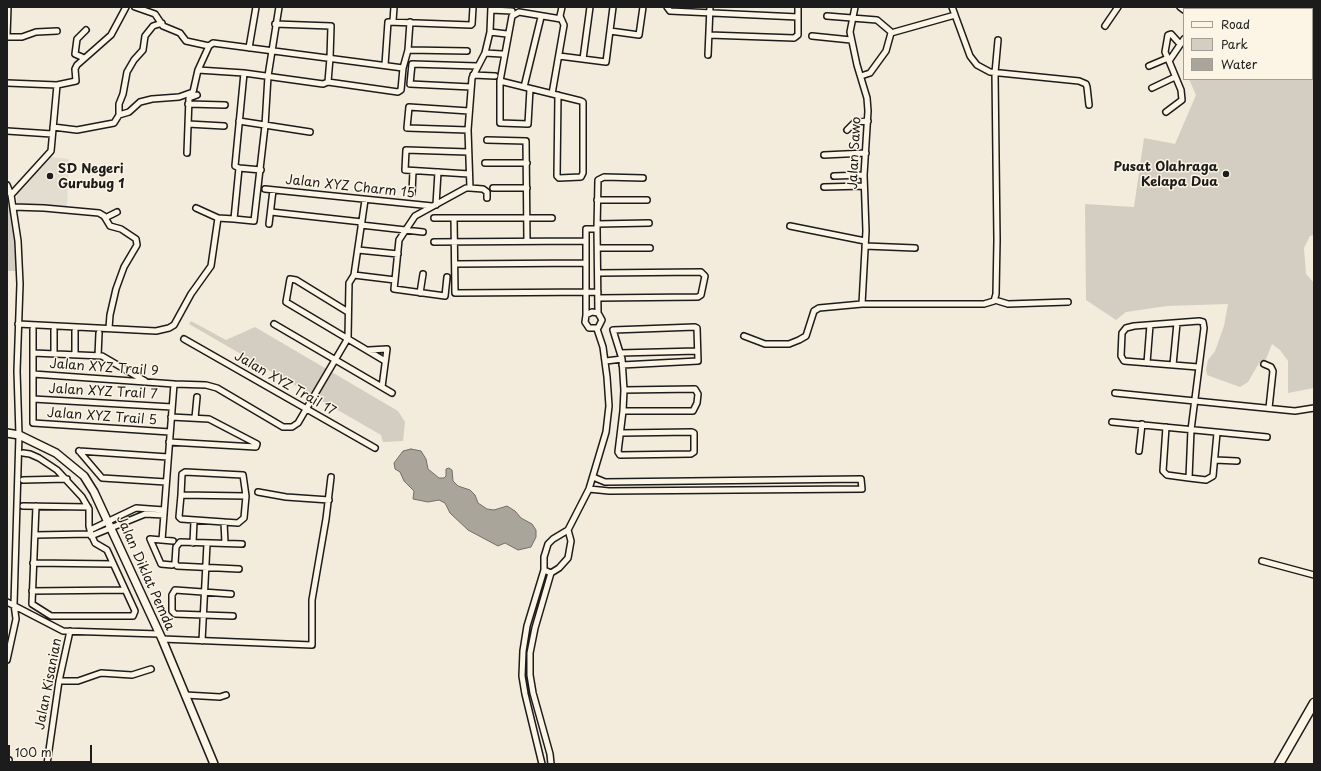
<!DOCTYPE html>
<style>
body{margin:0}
#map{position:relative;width:1321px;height:771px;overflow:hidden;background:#f3ecdd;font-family:"Playpen Sans",sans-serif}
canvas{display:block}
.frame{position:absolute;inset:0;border:8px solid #1c1c1c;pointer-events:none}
.legend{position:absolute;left:1183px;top:8px;width:130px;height:72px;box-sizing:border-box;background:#fcf5e5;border:1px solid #a29e95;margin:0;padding:5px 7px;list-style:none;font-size:12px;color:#1c1c1c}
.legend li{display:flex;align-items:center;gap:8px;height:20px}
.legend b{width:20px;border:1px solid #a29e95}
.scale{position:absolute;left:8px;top:745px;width:84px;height:18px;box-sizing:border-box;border:2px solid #1c1c1c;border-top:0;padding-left:5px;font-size:12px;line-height:14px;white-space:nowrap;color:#1c1c1c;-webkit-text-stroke:3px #fcf5e5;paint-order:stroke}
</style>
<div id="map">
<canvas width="1321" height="771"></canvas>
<div class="frame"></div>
<ul class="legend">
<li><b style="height:5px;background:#fcf5e5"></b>Road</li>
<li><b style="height:11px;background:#d3cec1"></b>Park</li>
<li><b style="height:11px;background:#aaa59b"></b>Water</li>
</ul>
<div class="scale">100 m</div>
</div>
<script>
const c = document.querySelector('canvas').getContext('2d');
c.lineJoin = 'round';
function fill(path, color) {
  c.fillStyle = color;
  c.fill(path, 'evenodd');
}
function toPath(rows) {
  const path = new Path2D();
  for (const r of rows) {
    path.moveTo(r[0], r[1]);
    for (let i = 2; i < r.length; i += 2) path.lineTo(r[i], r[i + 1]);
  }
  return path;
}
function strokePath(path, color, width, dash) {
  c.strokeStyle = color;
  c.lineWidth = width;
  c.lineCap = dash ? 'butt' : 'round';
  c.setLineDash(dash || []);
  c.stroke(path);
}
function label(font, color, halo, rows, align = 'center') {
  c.font = font + ' "Playpen Sans",sans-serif';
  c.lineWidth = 3;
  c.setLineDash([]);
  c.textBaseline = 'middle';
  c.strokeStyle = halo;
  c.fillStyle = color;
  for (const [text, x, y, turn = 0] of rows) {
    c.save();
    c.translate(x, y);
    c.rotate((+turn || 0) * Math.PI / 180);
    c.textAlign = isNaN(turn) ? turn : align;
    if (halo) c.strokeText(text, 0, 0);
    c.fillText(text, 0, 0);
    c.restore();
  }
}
fill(toPath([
 [48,157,69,159,67,208,17,205,17,192]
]), '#e3ddcf');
fill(toPath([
 [1252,7,1314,7,1314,235,1310,236,1304,248,1306,274,1314,283,1314,388,1288,393,1288,361,1280,350,1272,344,1264,364,1259,363,1248,382,1240,387,1207,375,1206,369,1208,360,1215,351,1224,326,1228,304,1167,306,1126,312,1116,320,1086,300,1085,204,1134,207,1144,138,1175,144,1196,95,1189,79,1312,79,1312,9,1251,9],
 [7,199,12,212,16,271,7,271],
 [191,321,226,340,255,327,398,411,405,422,403,441,383,442,381,435,189,324]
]), '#d3cec1');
const water = toPath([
 [411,449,421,451,426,459,428,469,439,478,444,478,446,476,446,469,449,468,452,470,453,481,458,486,470,490,475,495,478,503,487,509,494,510,507,506,515,511,521,518,532,524,536,530,536,537,531,547,518,550,505,543,498,546,468,530,450,513,445,503,439,500,428,502,413,499,414,491,404,481,400,472,395,469,394,463,403,451,411,449]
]);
fill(water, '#aaa59b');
strokePath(water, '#716e68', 1);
const street = toPath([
 [135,7,155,14,163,26,180,33,186,41,209,46],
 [667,7,670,11,798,17],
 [855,7,850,32,857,65,867,98,868,111,864,175,866,231,862,304],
 [1180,7,1184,10],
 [1195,9,1198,7],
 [1204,9,1206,7],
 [491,10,512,11],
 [955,15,970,56,977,65,990,72,1079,81,1086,84,1087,87,1089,105],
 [827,16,877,20,890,31,891,33,886,51,870,73,861,76],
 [393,21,394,7],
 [275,24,331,26,330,58,328,82],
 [1105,26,1118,7],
 [610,31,639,35,643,7],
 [490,32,507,34],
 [891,33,955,15,952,7],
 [709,35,794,38,798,35,798,7],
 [7,36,8,7],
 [812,36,851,40],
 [7,37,22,37,36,32,57,31],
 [249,48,256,7],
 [408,50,467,51],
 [485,53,502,54],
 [708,55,710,7],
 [559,56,606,62,613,7],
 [84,58,75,54,77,39,86,30],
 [583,59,590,7],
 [1169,61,1165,52,1168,35,1171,34,1180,44],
 [385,65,388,22,471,25,472,24,473,7],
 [1149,66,1168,58],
 [403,68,401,90,398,92,328,82,323,84,244,73,198,70,209,46,213,43,403,68,408,50,410,22],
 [244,73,235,166,239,168,261,170],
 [473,75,495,76],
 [500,81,581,101,583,102,583,173,581,177,559,178,557,176,558,95],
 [7,83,57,85],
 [471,87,410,84,412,64,477,66],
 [524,87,541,17],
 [1152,88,1175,77],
 [530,89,528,124,500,123,500,81,512,16,519,12,561,19],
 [552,94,564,25,560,16,562,7],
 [188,104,225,105],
 [1166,112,1182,100,1181,90,1169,61,1184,39],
 [119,115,119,104,123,94,127,72,134,60,143,50,145,36,153,26,162,23],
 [239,121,310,132],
 [188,124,224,126],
 [53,127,77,130,114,123,119,115,129,112,140,102,152,99,179,97,193,92,198,70],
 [468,130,407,128,409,107,469,111],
 [847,130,855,122,868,121],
 [7,131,52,134],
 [487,140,526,141,527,241],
 [468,152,406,150,405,170,469,174],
 [187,153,189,98,197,95],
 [824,155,866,153],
 [485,163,527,163],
 [239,168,234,219,254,221,265,126,268,76,279,7],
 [834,176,864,175],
 [7,185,11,195,18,241,20,284,17,371,19,435,14,604,16,619,7,660],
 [824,187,864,186],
 [470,188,483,189,487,192,487,198],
 [493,188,527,188],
 [265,189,432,206],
 [412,193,413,171],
 [11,195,51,151,57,85,76,81,75,69,77,65,111,35,126,7],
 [597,200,647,200],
 [436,205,438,172],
 [13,207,44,208,99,213,104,216,110,226,121,229,136,239,137,245,124,267,116,289,110,315,109,328],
 [196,208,218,218,234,219],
 [271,212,362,222],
 [105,218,117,212],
 [434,218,552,218],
 [454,218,455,293,598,292],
 [269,224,273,190],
 [597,224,649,223],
 [361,225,423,232],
 [790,226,865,241],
 [597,229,598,180,604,177,643,178],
 [434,242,586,241],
 [865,246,915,248],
 [598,248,650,248],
 [358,250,398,254],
 [455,264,586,263],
 [598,273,701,272,705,276,701,295,698,297,598,298],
 [354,275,365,200],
 [395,280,394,289,445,296,447,277],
 [420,293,423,274],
 [995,300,1008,304,1068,302],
 [348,312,296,280,290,279,286,302,385,361],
 [586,315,586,229,597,229,598,313,602,320,598,328,589,328,585,322,586,315,592,312,598,313],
 [18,324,156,331,169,328,174,325,191,294,211,266,218,218],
 [274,324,392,393],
 [33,329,33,423,170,432],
 [54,330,54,354],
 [744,336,765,344,789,344,799,340,806,336,814,311,819,308,862,304,984,304,994,301,996,294,997,240,995,73,998,40],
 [184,339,375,448],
 [369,350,387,349,382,387],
 [33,353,102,356,145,381],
 [620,353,697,351],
 [75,355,75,331],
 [98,356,99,333],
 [606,361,622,359],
 [1147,363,1150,325],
 [1264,364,1271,367,1273,371,1269,408],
 [1173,365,1177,323],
 [1198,367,1124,361,1121,356,1122,333,1126,328,1134,326,1199,321,1203,322,1204,328,1191,430,1189,478,1206,480,1213,476,1217,433],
 [33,374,174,384],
 [1115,393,1295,411,1314,408],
 [33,399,172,407],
 [623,411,693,411,697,403,698,394,695,389,624,390],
 [195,418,197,397],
 [1112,422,1267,437],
 [1166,427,1163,471,1167,475,1189,478],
 [621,433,692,432,694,433,694,452,691,454,620,455,618,452,623,411,624,390,622,359,613,330,695,327,697,328,698,361,622,365],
 [169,442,256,447,257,444,209,419,171,417],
 [79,451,102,478,166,482],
 [79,451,168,457],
 [1139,451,1142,424],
 [23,453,30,454,39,458,57,470,82,497,89,509,89,526,91,534,95,543,107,550,135,611,133,616,51,616,32,604,36,506],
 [1215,460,1237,461],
 [23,480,67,479],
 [589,489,609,491,862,489,861,479,605,482,593,477],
 [258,492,286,497,329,500],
 [181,495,246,496,244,518,238,523,181,519,179,517,181,495],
 [181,495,182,474,185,472,243,475,246,496],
 [23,506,88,507],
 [224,522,225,543],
 [90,530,136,508,164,510],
 [568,530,571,541,568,558,559,568,551,573,544,570,544,557,548,544,553,539,568,530,589,489,606,432,609,406,607,377,603,347,597,329],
 [35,535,91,534],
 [91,536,145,514,164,515],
 [162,540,174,384,206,385,217,388,283,427,292,427,298,423,348,338,349,283,354,275,395,280,399,240,415,216,466,188,470,188,468,130,472,78,485,53,490,32,491,7],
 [193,543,194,521],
 [1262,561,1314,575],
 [33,563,113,564],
 [172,565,161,564,150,539,173,541],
 [239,569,177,566,175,563,176,547,180,542,242,544],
 [551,573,535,628,530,653,530,675,533,693,550,754,551,764],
 [32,591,125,590],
 [231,594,175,590,172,595,172,611,175,614,233,616],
 [7,602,63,631,159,634],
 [162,639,312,645,312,600,326,519,331,477],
 [202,641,207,544],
 [59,681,78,681,101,673,132,675,151,669],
 [185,695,220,697,226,695],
 [7,760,9,760],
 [47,764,59,681,70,631],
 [542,764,525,694,522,676,523,651,527,626,544,570]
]);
const secondary = toPath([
 [7,433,19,435,56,453,84,476,94,492,162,639,214,764]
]);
const primary = toPath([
 [1279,764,1314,703]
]);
strokePath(street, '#1c1c1c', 8);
strokePath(secondary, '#1c1c1c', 10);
strokePath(primary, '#1c1c1c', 11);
strokePath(street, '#fcf5e5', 5);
strokePath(secondary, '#fcf5e5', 7);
strokePath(primary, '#fcf5e5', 8);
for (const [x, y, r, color] of [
 [1226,174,4,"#1c1c1c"],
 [50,176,4,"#1c1c1c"]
]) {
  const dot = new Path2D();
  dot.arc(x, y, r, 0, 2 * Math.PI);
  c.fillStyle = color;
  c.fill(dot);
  strokePath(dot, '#fcf5e5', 1.5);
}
label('13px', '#1c1c1c', '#fcf5e5', [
 ["Jalan Sawo",855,153,-87],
 ["Jalan XYZ Charm 15",350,187,6],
 ["Jalan XYZ Trail 9",104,368,4],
 ["Jalan XYZ Trail 17",285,384,30],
 ["Jalan XYZ Trail 7",103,392,3],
 ["Jalan XYZ Trail 5",102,417,4],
 ["Jalan Diklat Pemda",145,573,66],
 ["Jalan Kisanian",49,684,-79]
]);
label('bold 13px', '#1c1c1c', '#fcf5e5', [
 ["Pusat Olahraga",1218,167],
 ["Kelapa Dua",1218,182],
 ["SD Negeri",58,169,"left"],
 ["Gurubug 1",58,184,"left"]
], 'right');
</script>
